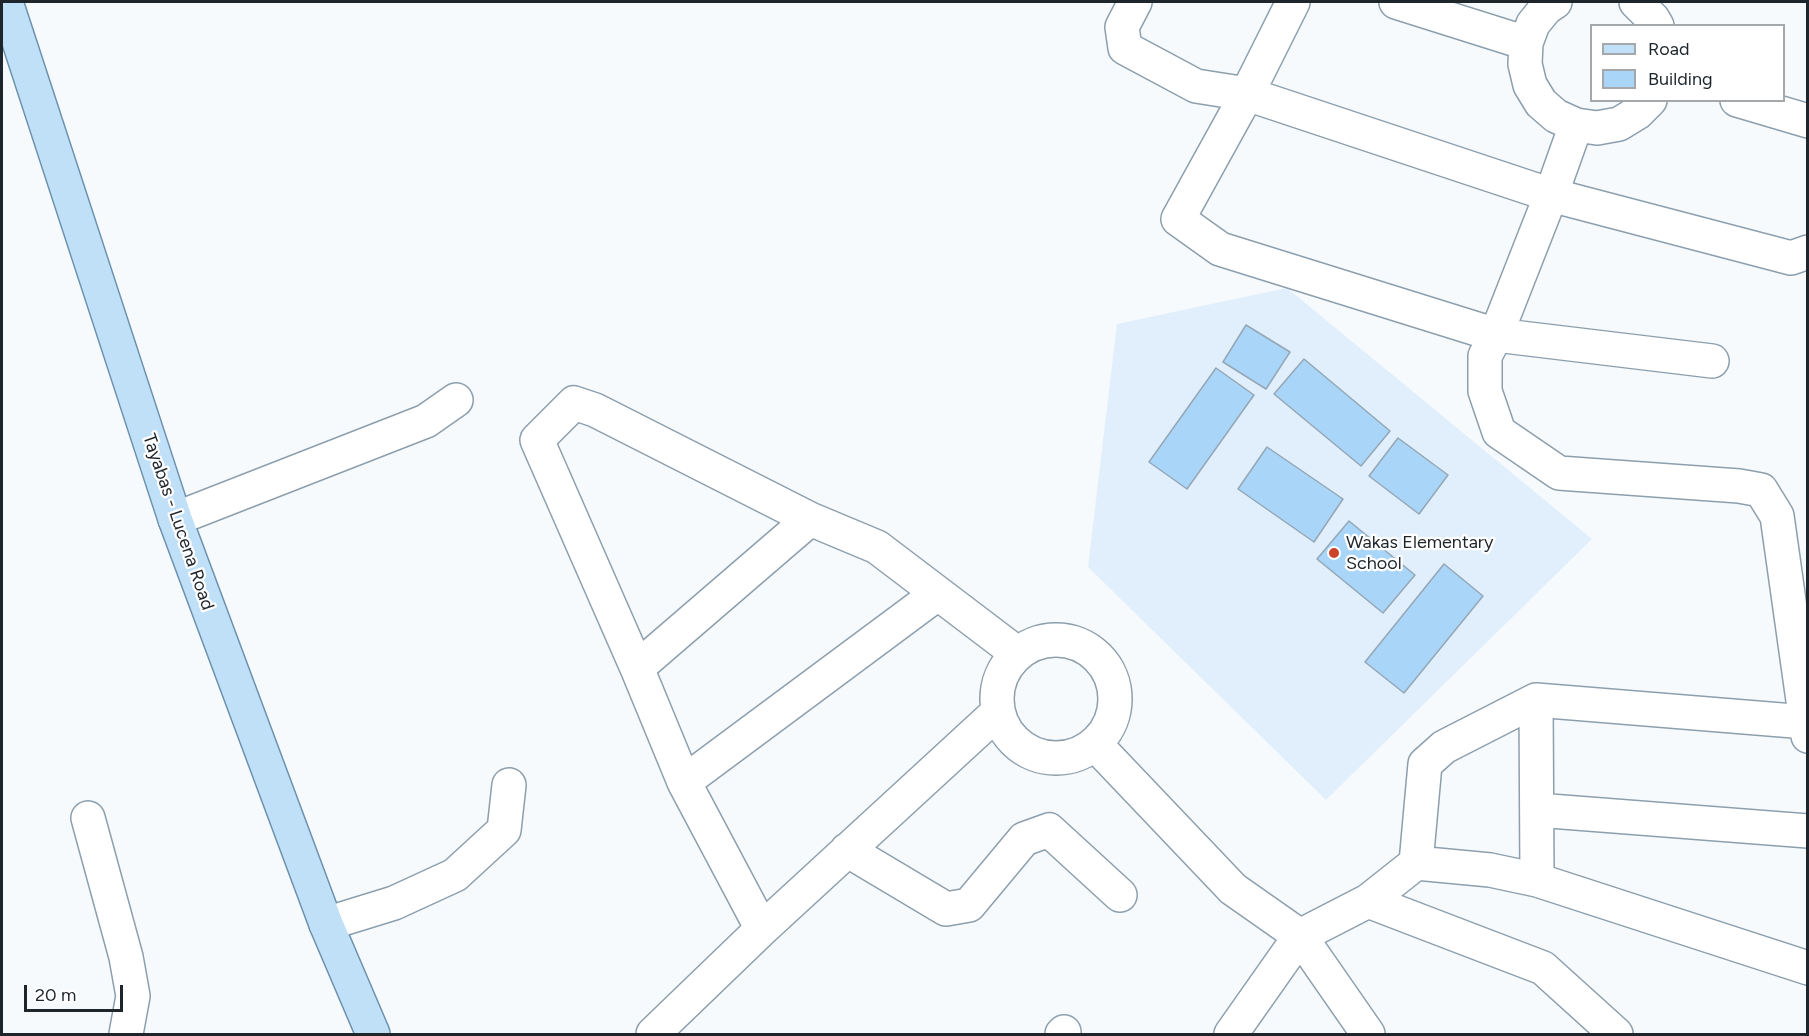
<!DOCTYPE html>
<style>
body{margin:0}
#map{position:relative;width:1809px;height:1036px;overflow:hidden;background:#f6fafd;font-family:Figtree,sans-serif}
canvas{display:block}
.frame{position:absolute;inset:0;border:3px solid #1e252b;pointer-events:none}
.legend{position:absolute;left:1590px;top:24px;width:195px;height:78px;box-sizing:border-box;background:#fff;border:2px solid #a5a8aa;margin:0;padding:8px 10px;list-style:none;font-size:18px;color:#1e252b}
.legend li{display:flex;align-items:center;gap:12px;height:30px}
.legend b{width:30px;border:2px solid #a5a8aa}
.scale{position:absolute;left:24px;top:985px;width:99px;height:27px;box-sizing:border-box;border:3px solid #1e252b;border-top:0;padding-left:8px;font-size:18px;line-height:21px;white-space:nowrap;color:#1e252b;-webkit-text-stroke:4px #fff;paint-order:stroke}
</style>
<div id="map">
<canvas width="1809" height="1036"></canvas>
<div class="frame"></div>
<ul class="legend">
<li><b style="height:8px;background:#c0e0f8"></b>Road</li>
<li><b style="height:16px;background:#a9d5f8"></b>Building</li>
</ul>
<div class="scale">20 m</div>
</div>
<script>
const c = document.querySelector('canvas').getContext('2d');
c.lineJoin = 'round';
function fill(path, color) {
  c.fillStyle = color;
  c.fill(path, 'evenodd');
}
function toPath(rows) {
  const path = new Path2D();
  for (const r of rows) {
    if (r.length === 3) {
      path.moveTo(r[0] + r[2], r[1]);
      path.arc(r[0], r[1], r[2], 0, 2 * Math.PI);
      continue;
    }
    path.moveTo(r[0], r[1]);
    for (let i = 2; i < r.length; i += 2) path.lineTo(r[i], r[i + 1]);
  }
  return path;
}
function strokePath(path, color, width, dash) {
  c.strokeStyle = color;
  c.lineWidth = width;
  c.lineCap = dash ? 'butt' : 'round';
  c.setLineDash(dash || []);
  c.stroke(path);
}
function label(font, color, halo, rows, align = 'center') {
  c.font = font + ' Figtree,sans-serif';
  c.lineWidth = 4.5;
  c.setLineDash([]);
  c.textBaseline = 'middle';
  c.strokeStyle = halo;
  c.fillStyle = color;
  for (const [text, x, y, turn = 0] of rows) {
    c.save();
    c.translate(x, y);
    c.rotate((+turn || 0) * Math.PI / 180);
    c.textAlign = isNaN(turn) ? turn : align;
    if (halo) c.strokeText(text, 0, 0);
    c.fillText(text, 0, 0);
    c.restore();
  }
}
fill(toPath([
 [1287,288,1592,539,1326,800,1088,567,1117,324]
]), '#e0effb');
const building = toPath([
 [1246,325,1290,352,1266,389,1223,362,1246,325],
 [1304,359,1390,431,1361,466,1274,394,1304,359],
 [1216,368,1254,395,1187,489,1149,462,1216,368],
 [1398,438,1448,475,1419,514,1369,476,1398,438],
 [1267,447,1343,499,1314,542,1238,489,1267,447],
 [1349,521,1415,575,1383,613,1317,559,1349,521],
 [1444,564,1483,596,1404,693,1365,662,1444,564]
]);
fill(building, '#a9d5f8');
strokePath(building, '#95a7b6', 1.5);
const minor = toPath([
 [1135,2,1122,27,1125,48,1196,86,1247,94,1551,195,1791,258,1808,252],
 [1293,2,1247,94,1178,219,1220,249,1496,335,1712,361],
 [1396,2,1526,43],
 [1555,2,1546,8,1533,24,1526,43,1525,64,1530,85,1541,103,1556,116,1576,125,1597,128,1619,124,1637,113,1650,100],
 [1636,2,1653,19,1657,26],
 [1737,100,1808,121],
 [1576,125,1551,195,1496,335,1485,356,1485,391,1499,432,1559,473,1739,486,1761,490,1777,516,1808,736],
 [175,519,426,421,456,400],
 [1056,699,59],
 [637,668,810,519],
 [1536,700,1537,880],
 [1095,744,1233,889,1300,936,1368,1034],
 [684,782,937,594],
 [1537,810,1808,831],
 [88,818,126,957,133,996,126,1034],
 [847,850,946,909,969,905,1024,839,1049,830,1120,895],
 [1416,863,1425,764,1444,747,1536,700,1806,722],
 [1368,901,1543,968,1616,1034],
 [326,924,394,903,455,875,504,830,509,785],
 [762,929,684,782,637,668,537,440,574,403,595,410,810,519,877,547,1018,654],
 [653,1034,762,929,998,712],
 [1062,1034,1064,1032],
 [1231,1034,1300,936,1368,901,1416,863,1490,870,1537,880,1808,968]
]);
const major = toPath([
 [6,2,175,519,326,924,373,1034]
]);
strokePath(minor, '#8d9fad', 36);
strokePath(major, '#6c91ad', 36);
strokePath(minor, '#fff', 33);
strokePath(major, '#c0e0f8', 33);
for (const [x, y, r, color] of [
 [1334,553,6,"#cd422a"]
]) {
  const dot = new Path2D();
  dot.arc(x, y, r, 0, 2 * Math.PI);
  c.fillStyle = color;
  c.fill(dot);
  strokePath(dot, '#fff', 2);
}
label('18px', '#1e252b', '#fff', [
 ["Tayabas - Lucena Road",178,522,71]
]);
label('18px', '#1e252b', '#fff', [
 ["Wakas Elementary",1346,543],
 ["School",1346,564]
], 'left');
</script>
